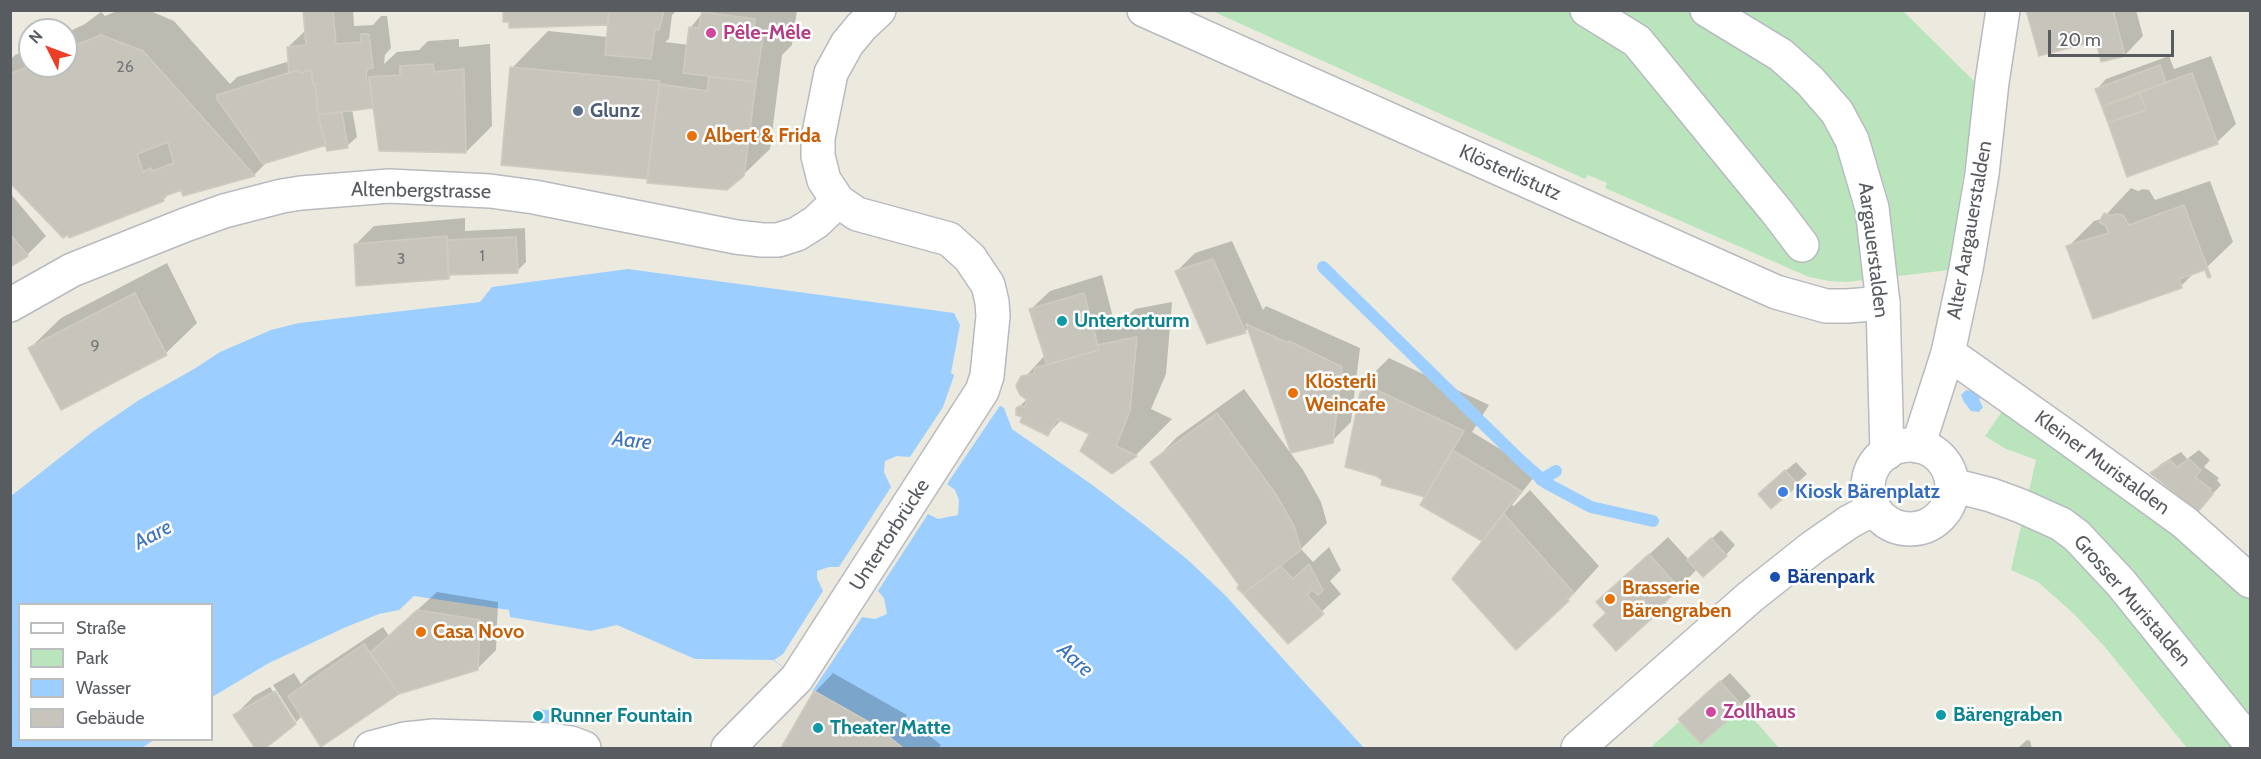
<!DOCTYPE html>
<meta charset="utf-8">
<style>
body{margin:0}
#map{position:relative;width:2261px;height:759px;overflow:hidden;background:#eceadf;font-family:Cabin,sans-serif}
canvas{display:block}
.frame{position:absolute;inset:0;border:12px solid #585c61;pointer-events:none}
.legend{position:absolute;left:18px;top:603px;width:195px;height:138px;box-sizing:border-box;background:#fff;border:2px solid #bcbec0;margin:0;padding:8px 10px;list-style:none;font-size:18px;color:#585c61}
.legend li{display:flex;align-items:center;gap:12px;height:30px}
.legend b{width:30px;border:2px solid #bcbec0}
.north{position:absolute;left:18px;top:18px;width:60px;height:60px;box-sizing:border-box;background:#fff;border:2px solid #bcbec0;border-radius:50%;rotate:312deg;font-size:16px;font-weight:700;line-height:24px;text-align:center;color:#585c61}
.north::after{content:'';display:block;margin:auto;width:21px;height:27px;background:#ec3d25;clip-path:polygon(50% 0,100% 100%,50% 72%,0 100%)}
.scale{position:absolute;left:2048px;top:30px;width:126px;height:27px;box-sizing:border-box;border:3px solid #585c61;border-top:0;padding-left:8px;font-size:18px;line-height:21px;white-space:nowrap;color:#585c61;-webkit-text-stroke:4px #fff;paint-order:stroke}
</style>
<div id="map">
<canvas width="2261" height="759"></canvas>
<div class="frame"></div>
<ul class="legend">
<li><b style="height:8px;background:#fff"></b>Straße</li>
<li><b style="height:16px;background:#bae5bc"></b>Park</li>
<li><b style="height:16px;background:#9ccfff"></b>Wasser</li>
<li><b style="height:16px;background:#c7c4bc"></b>Gebäude</li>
</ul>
<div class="north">N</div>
<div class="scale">20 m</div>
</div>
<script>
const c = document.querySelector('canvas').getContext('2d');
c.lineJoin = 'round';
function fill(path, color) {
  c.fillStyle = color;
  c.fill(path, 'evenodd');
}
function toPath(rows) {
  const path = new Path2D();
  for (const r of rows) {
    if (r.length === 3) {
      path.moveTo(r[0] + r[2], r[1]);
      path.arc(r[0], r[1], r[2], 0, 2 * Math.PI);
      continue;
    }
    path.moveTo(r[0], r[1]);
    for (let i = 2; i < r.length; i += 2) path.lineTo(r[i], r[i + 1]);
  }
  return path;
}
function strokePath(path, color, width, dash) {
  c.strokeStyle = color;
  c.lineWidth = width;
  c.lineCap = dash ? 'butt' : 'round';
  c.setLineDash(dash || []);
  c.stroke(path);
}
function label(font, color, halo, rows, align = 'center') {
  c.font = font + ' Cabin,sans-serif';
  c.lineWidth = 5;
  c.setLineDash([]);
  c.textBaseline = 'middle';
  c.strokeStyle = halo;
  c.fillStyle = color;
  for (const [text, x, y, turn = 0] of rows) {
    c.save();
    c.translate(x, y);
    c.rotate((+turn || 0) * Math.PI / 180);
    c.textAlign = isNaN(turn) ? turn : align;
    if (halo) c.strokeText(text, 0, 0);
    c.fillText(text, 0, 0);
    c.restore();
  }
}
fill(toPath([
 [1212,11,1903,11,1977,84,1949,270,1847,282,1829,281,1809,277,1605,188,1607,183,1588,175,1585,179],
 [2003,410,2250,586,2250,748,2187,748,2104,646,2074,614,2038,582,2011,570,2036,460,2004,448,1985,436],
 [1743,707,1779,748,1650,748,1680,721,1701,744]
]), '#bae5bc');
fill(toPath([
 [628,269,954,313,960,325,951,373,1004,408,1012,429,1091,484,1141,522,1188,560,1226,596,1364,748,904,748,889,736,890,733,814,691,773,660,695,659,617,625,591,631,510,617,509,610,414,596,399,610,379,614,346,627,269,663,212,697,212,604,20,604,20,740,154,740,142,748,11,748,11,496,95,430,139,400,194,369,220,352,271,330,299,323,480,302,492,287],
 [1966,390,1972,391,1981,398,1979,399,1983,407,1979,412,1971,411,1964,402,1961,395],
 [539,709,555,711,558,715,557,720,553,723,536,722,533,715,535,711]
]), '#9ccfff');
fill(toPath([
 [955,373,1001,404,947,484,955,490,959,500,958,515,938,519,928,514,878,591,884,598,887,614,875,619,862,617,813,690,774,660,783,654,823,591,817,578,817,571,829,567,839,567,891,487,884,472,885,461,897,456,910,457,943,407]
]), '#eceadf');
fill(toPath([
 [119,10,148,10,174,21,230,84,237,77,290,61,288,47,306,30,304,10,353,10,354,26,373,25,381,16,387,16,391,48,385,55,384,64,397,52,419,50,428,41,459,39,459,47,490,44,492,126,466,152,374,105,352,109,357,137,347,146,327,143,268,161,254,175,184,194,182,188,170,193,163,200,10,181,10,60,15,55,30,49,30,66,66,66,66,33,85,24,101,12,105,16],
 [504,10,677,10,672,15,669,39,665,42,689,45,691,27,705,10,797,10,792,45,782,55,770,149,743,175,649,177,503,164,512,68,548,31,608,37,610,24,510,21],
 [2028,10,2136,10,2143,36,2125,55,2097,39],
 [2169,56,2174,69,2211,56,2236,124,2217,142,2128,175,2097,89,2106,79],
 [2210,181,2233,242,2207,267,2196,271,2181,286,2068,247,2094,221,2103,218,2131,188,2138,191,2143,189,2149,190,2155,200],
 [10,193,46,236,27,255,10,265],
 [465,218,465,231,525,228,526,262,517,271,453,273,448,278,356,244,374,226],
 [1232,241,1263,310,1266,306,1360,348,1351,422,1332,441,1249,328,1245,331,1208,342,1177,271,1195,253],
 [167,263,197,323,166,353,30,348,61,318],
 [1102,275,1114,321,1127,317,1135,309,1172,302,1166,374,1151,409,1172,419,1136,455,1112,472,1091,433,1062,419,1048,434,1024,416,1018,408,1028,398,1018,385,1045,355,1031,309,1050,291],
 [1389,358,1489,405,1472,432,1538,472,1512,505,1514,506,1530,490,1599,566,1568,600,1491,529,1430,490,1383,479,1363,384],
 [1244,389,1303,470,1321,502,1327,523,1301,549,1313,562,1329,547,1341,570,1330,581,1341,594,1288,642,1239,588,1241,585,1152,463,1177,437],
 [2199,450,2210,460,2204,467,2219,478,2217,480,2221,485,2207,500,2152,473,2161,464,2181,452,2187,459],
 [1796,462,1807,474,1771,507,1769,485],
 [1721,530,1735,545,1726,555,1697,569,1658,611,1607,612,1598,602,1668,537,1689,560],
 [437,592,498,602,496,650,477,669,302,716,295,723,275,737,264,748,256,748,235,715,254,696,270,687,294,723,296,721,273,685,294,673,301,684,308,677,383,627,389,636],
 [833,673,907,715,906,717,941,745,938,748,783,748,815,692],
 [1730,673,1751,696,1701,742,1689,709],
 [2027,740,2030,741,2032,748,2018,748]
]), '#0003');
strokePath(toPath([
 [1323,267,1519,459,1546,483,1591,507,1653,521],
 [1541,480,1556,471]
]), '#9ccfff', 12);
const building = toPath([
 [303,10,333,10,336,44,361,42,361,34,369,34,373,68,367,69,366,80,370,80,373,108,318,115,315,83,313,84,311,70,300,73,298,70,289,73,287,47,306,45,303,10],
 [503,10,609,10,608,25,509,28,509,22,503,22,503,10],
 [609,10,664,10,659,30,655,29,651,59,605,55,609,10],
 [2026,10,2113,10,2125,56,2101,62,2096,41,2039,56,2026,10],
 [702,12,755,19,753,35,763,36,756,82,683,73,689,27,699,28,702,12],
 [101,35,143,51,255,176,183,196,181,190,163,197,164,201,69,238,68,235,63,238,10,183,10,74,27,67,26,65,30,64,30,66,66,66,66,44,69,42,73,46,101,35],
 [168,142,174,163,152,171,151,168,143,172,137,154,168,142],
 [433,64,434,72,464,69,466,153,379,151,369,77,400,75,400,66,433,64],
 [2160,65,2166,83,2102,107,2095,89,2160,65],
 [510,67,660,81,647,179,501,165,510,67],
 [298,70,300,73,311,70,313,84,315,83,318,115,326,145,263,164,217,99,217,95,298,70],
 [2192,73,2218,144,2127,177,2108,123,2146,110,2139,92,2192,73],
 [709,77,756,82,744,176,727,190,647,183,659,84,707,91,709,77],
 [2139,92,2146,110,2108,123,2102,107,2139,92],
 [342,112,348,148,327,151,318,115,342,112],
 [2184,205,2211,277,2208,278,2205,270,2179,279,2182,288,2093,319,2066,246,2109,233,2106,226,2099,222,2104,213,2111,216,2116,214,2123,215,2129,225,2184,205],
 [10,234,28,256,10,267,10,234],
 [447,236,449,279,356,286,354,244,447,236],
 [516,237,518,273,448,275,447,240,516,237],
 [1213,259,1246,333,1207,344,1175,271,1213,259],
 [135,293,167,355,61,410,28,348,135,293],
 [1084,293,1099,350,1047,365,1029,309,1084,293],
 [1246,324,1288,343,1289,341,1342,367,1333,443,1291,453,1246,324],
 [1137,337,1130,411,1116,446,1137,456,1112,474,1080,451,1089,434,1057,419,1048,436,1020,422,1022,417,1016,415,1016,408,1019,406,1025,407,1027,400,1020,395,1017,389,1016,385,1021,376,1034,374,1035,368,1099,350,1097,345,1137,337],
 [1362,383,1464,431,1425,497,1381,485,1382,480,1376,476,1345,467,1362,383],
 [1217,413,1277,496,1295,528,1301,550,1243,594,1237,588,1239,585,1150,462,1217,413],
 [1452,450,1521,491,1482,541,1420,505,1452,450],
 [2189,459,2201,470,2195,477,2211,489,2209,491,2213,494,2198,512,2150,473,2170,460,2177,467,2189,459],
 [1785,470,1798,485,1771,509,1758,494,1785,470],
 [1504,514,1574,593,1567,599,1569,601,1516,650,1452,579,1504,514],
 [1711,538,1727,556,1703,577,1687,560,1711,538],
 [1649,554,1680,589,1657,609,1659,612,1616,651,1593,625,1606,613,1596,602,1649,554],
 [1309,564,1323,590,1318,595,1312,589,1307,595,1324,614,1288,644,1243,594,1281,566,1293,579,1309,564],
 [417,610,480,620,478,670,399,694,370,653,417,610],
 [364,644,399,694,321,747,288,696,364,644],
 [1720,681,1743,707,1701,744,1678,719,1720,681],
 [275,691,296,724,266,748,255,748,233,715,275,691],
 [814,691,890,734,888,736,903,748,781,748,814,691]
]);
fill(building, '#c7c4bc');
strokePath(building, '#d0cbbe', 1.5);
const pedestrian = toPath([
 [1587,10,1637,41,1777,212,1802,245],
 [1948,353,2064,435,2184,522,2250,581]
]);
const minor = toPath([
 [1144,10,1776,292,1826,306,1848,306,1883,303],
 [10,305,72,270,185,225,224,211,282,196,301,193,389,186,490,191,534,197,736,237,762,240,778,240,797,234,816,222,838,201],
 [1918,446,1948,353,1966,269,1982,174,1992,82,2003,10],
 [371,748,405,739,434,736,551,740,571,743,584,748],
 [728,748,797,678,982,391,987,376,993,316,992,302,988,285,970,258,949,239,857,214,838,201,824,180,818,156,818,138,831,73,847,44,861,27,879,10]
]);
const tertiary = toPath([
 [1578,748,1750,597,1813,547,1849,522,1873,509]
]);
const secondary = toPath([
 [1707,10,1781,55,1810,81,1837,112,1852,140,1872,208,1883,303,1887,453],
 [1910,487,42],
 [1952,485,1991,495,2021,506,2061,524,2077,536,2121,583,2250,743]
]);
strokePath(pedestrian, '#b7babf', 36);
strokePath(minor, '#b7babf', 36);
strokePath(tertiary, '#b7babf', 36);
strokePath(secondary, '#b8bbc2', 36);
strokePath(pedestrian, '#fff', 33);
strokePath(minor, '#fff', 33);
strokePath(tertiary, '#fff', 33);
strokePath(secondary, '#fff', 33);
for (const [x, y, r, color] of [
 [711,33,6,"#d1479c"],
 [578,111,6,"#5c6f8a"],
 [692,136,6,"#e8710a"],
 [1062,321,6,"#0f9aa8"],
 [1293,393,6,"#e8710a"],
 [1783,492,6,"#3f7fe0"],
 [1775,577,6,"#1a4fb4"],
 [1610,599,6,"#e8710a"],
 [421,632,6,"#e8710a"],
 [1711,712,6,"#d1479c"],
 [1941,715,6,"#0f9aa8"],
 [538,716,6,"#0f9aa8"],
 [818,728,6,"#0f9aa8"]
]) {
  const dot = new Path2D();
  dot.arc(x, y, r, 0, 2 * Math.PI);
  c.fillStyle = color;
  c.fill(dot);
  strokePath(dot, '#fff', 2);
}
label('16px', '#747678', null, [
 ["26",125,67],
 ["1",482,256],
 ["3",401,259],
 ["9",95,346]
]);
label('bold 20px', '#b23c85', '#fff', [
 ["Pêle-Mêle",723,33],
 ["Zollhaus",1723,712]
], 'left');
label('bold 20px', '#4e5e75', '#fff', [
 ["Glunz",590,111]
], 'left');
label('bold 20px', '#c56008', '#fff', [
 ["Albert & Frida",704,136],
 ["Klösterli",1305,382],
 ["Weincafe",1305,405],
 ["Brasserie",1622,588],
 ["Bärengraben",1622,611],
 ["Casa Novo",433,632]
], 'left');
label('20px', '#585c61', '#fff', [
 ["Klösterlistutz",1510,173,24],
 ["Altenbergstrasse",421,191,1],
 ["Alter Aargauerstalden",1970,230,-80],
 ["Aargauerstalden",1873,250,83],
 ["Kleiner Muristalden",2102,463,36],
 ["Untertorbrücke",890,535,-57],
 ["Grosser Muristalden",2132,601,49]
]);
label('bold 20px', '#0d838f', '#fff', [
 ["Untertorturm",1074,321],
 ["Bärengraben",1953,715],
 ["Runner Fountain",550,716],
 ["Theater Matte",830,728]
], 'left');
label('bold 20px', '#366cbe', '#fff', [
 ["Kiosk Bärenplatz",1795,492]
], 'left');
label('bold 20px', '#164399', '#fff', [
 ["Bärenpark",1787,577]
], 'left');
label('italic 21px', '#3b74bb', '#fff', [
 ["Aare",632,441,7],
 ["Aare",153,535,-28],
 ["Aare",1075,660,42]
]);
</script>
